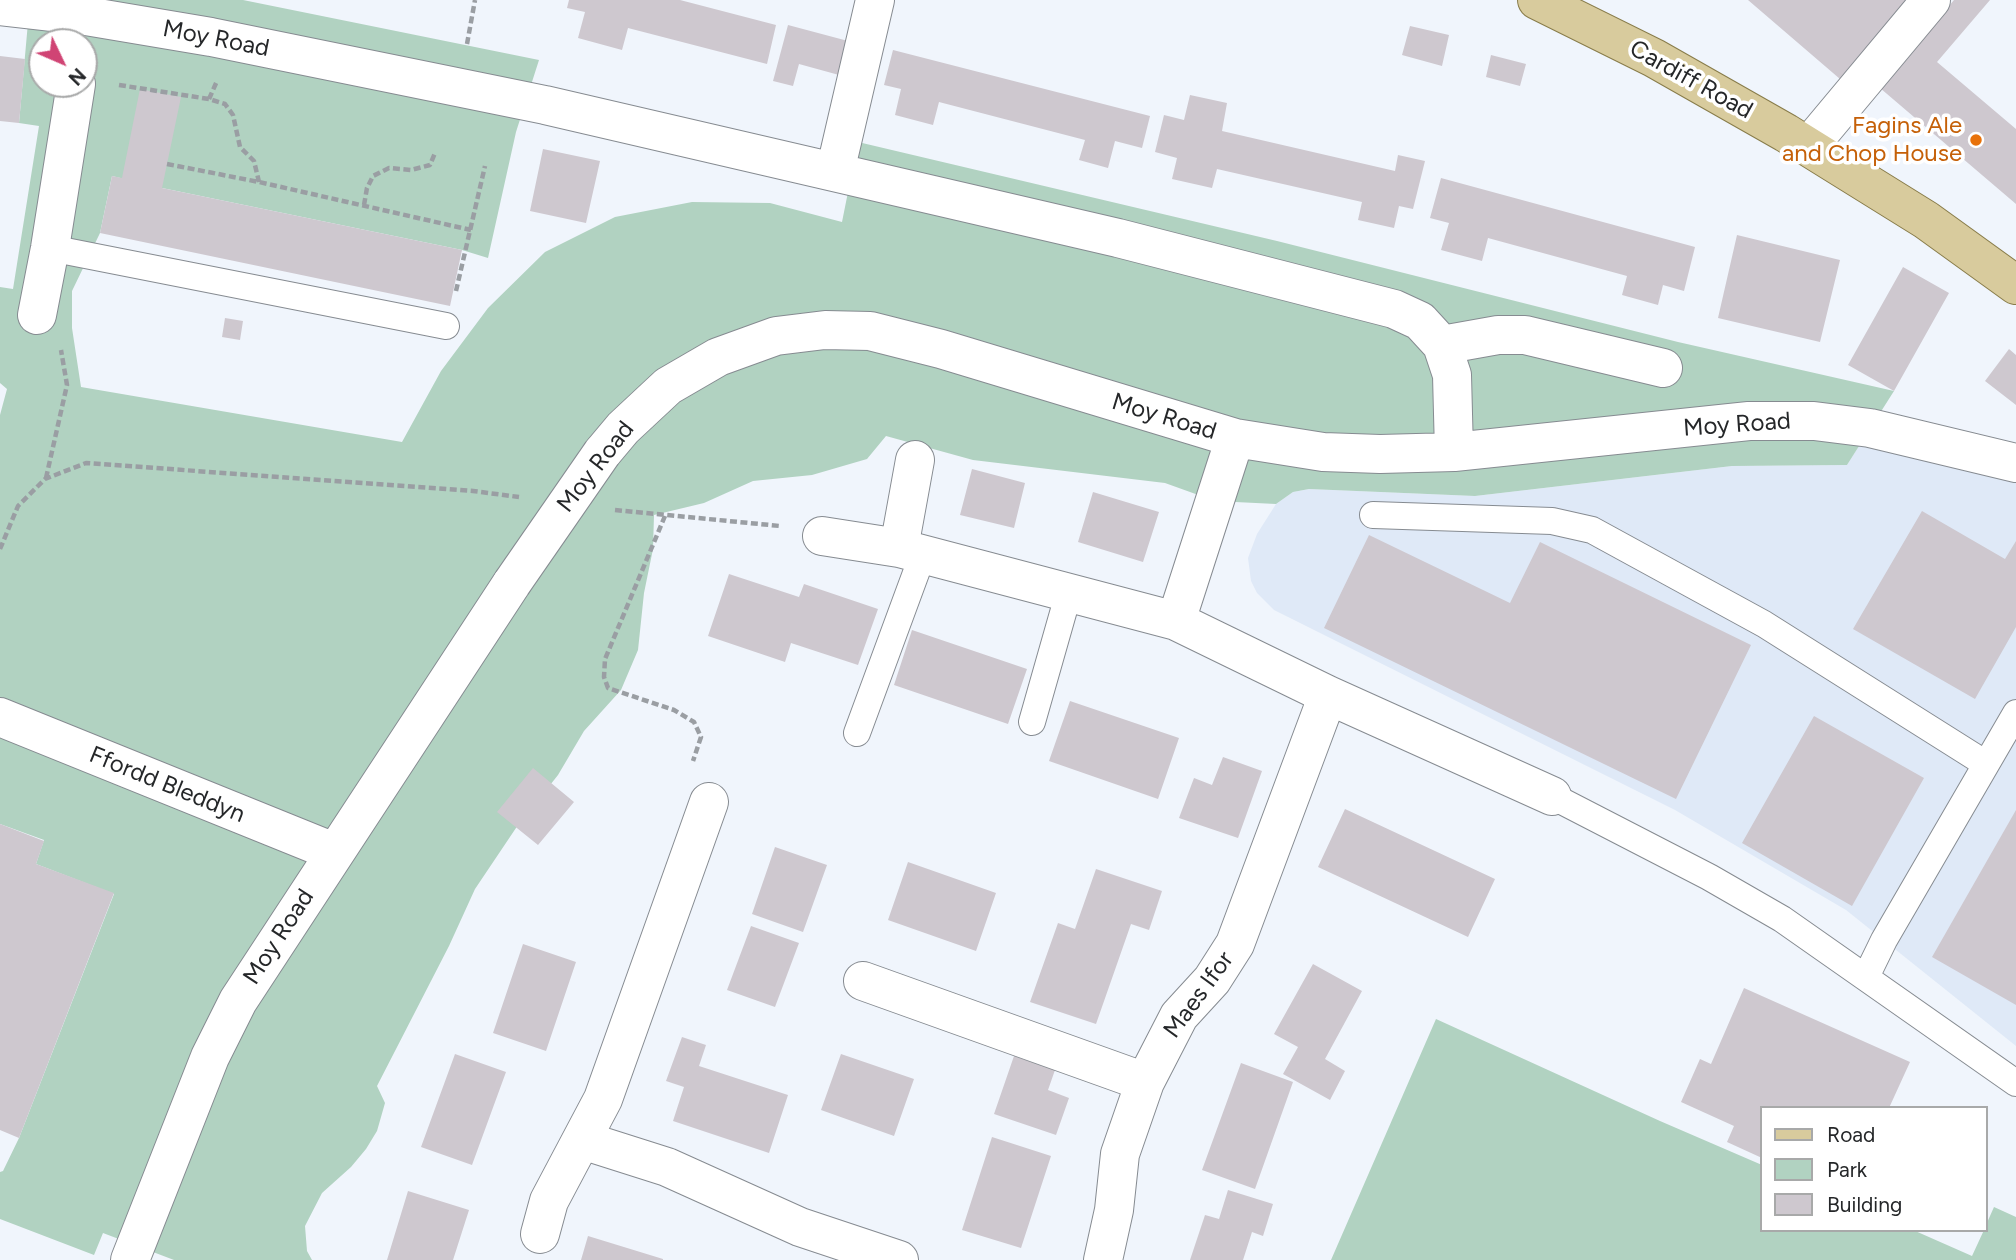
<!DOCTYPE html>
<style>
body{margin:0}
#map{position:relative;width:2016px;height:1260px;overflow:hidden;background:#f0f5fc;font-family:Figtree,sans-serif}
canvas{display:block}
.legend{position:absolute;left:1760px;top:1106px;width:228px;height:126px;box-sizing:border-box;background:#fff;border:2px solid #a8a9a9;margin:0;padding:9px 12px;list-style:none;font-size:21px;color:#252729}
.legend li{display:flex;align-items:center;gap:14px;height:35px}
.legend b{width:35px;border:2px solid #a8a9a9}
.north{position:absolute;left:28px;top:28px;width:70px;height:70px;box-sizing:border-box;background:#fff;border:2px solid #a8a9a9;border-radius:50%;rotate:134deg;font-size:19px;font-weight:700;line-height:28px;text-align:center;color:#252729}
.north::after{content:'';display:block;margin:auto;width:24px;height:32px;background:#d04474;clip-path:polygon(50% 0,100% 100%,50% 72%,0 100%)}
</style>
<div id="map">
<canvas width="2016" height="1260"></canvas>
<ul class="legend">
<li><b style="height:9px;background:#d8cb9d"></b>Road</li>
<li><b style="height:19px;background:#b1d2c1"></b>Park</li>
<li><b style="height:19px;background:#cec8cf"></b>Building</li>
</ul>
<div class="north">N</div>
</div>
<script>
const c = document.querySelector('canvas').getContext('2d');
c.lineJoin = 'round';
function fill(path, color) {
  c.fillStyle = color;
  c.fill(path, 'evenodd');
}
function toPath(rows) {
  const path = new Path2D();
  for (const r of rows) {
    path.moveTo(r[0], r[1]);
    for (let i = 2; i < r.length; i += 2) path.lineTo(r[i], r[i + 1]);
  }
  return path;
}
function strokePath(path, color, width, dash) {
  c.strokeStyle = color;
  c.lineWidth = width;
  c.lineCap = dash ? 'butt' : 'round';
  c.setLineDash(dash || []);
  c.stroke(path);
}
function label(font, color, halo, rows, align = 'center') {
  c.font = font + ' Figtree,sans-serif';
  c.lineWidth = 7;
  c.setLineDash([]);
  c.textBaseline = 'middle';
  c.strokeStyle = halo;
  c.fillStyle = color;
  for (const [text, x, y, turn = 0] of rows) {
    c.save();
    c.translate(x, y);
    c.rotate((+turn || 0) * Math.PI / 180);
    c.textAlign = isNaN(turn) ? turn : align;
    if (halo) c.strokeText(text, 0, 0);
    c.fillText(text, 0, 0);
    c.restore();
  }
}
fill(toPath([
 [1870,428,2016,463,2016,1046,1846,910,1675,810,1274,610,1257,593,1251,581,1248,558,1257,534,1276,504,1293,492,1309,489,1475,496,1732,466,1847,465]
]), '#dfe9f7');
fill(toPath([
 [30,0,243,0,539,60,516,132,488,258,462,250,162,188,112,176,100,233,72,291,72,328,81,387,402,442,441,371,488,308,545,252,615,217,692,202,770,203,842,222,858,142,1277,241,1678,342,1894,391,1847,465,1732,466,1475,496,1309,489,1293,492,1276,504,1215,501,1165,483,973,460,886,436,867,459,812,475,753,481,704,503,654,515,653,549,644,593,638,650,621,690,584,731,558,775,516,828,475,889,449,946,377,1086,385,1103,377,1131,366,1149,351,1167,322,1193,305,1226,307,1251,312,1260,174,1260,103,1233,94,1255,0,1219,0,1172,3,1171,19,1138,114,894,36,864,44,840,0,824,0,415,7,389,0,383,0,287,13,289,39,126,19,123],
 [42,42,84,42,84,84,42,84],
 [1436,1019,1660,1121,1762,1165,1762,1230,1913,1230,1972,1256,1984,1230,1986,1230,1986,1225,1994,1207,2016,1217,2016,1260,1331,1260]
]), '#b1d2c1');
fill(toPath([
 [569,0,680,0,776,25,767,64,628,28,622,50,578,38,585,12,567,8],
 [1748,0,1909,0,1840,79],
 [1954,0,1990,0,1937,62,2016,129,2016,204,1880,88],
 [788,25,848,41,839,75,799,64,793,86,773,81],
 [1410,26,1449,35,1442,66,1402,55],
 [893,50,1150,116,1142,148,1115,141,1108,168,1079,160,1085,140,939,102,933,125,895,115,901,89,884,85],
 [1491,55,1526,64,1520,86,1486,77],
 [0,56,25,59,19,123,0,121],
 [140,89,181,97,162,188,462,250,450,306,100,233,112,176,122,178],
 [1190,95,1227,103,1222,131,1395,171,1398,155,1425,161,1413,209,1399,206,1394,228,1358,220,1362,202,1217,169,1212,188,1172,179,1177,158,1155,152,1164,115,1184,120],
 [543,149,600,161,586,223,530,211],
 [1441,178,1695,247,1684,291,1663,285,1658,305,1622,295,1627,276,1488,238,1482,261,1441,250,1449,223,1430,218],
 [1737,235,1840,260,1820,342,1718,318],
 [1903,267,1949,293,1894,391,1848,365],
 [225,318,243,321,240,340,222,337],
 [2009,349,2016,355,2016,405,1985,381],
 [972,469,1025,483,1014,528,960,515],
 [1093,492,1159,512,1143,562,1078,542],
 [1922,511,2005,559,2016,541,2016,627,1975,699,1853,629],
 [1369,535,1510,603,1540,542,1751,645,1676,799,1324,628],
 [729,574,799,597,804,584,878,609,858,665,791,643,785,662,708,636],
 [912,630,1027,669,1008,724,894,685],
 [1070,701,1179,738,1158,799,1049,761],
 [1814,716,1924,778,1852,906,1742,843],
 [1223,757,1262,771,1238,838,1179,818,1194,778,1212,785],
 [533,768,574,802,538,845,497,812],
 [1345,809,1495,879,1468,937,1318,867],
 [2016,810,2016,1005,1932,957],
 [0,824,44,841,36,864,114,893,19,1138,0,1130],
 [775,847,827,865,803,932,752,914],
 [908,862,996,893,976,951,888,920],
 [1096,869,1162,891,1149,930,1131,924,1096,1024,1030,1002,1058,923,1075,929],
 [751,926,799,943,775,1007,727,990],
 [523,944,576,962,546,1051,493,1033],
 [1313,964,1362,991,1325,1059,1345,1071,1330,1100,1283,1074,1298,1047,1274,1034],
 [1744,988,1910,1062,1889,1108,1762,1108,1762,1158,1727,1142,1734,1126,1681,1102,1700,1059,1711,1064],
 [682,1037,706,1045,699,1066,788,1095,769,1153,673,1121,684,1087,666,1081],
 [455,1054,506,1072,472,1165,421,1147],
 [841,1054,914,1079,894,1136,821,1110],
 [1014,1056,1055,1070,1048,1090,1069,1098,1056,1135,994,1114],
 [1241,1063,1293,1082,1255,1189,1202,1170],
 [992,1137,1051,1156,1021,1248,962,1230],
 [1228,1190,1273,1204,1263,1236,1252,1232,1243,1260,1190,1260,1205,1215,1219,1219],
 [408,1191,469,1210,453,1260,387,1260],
 [588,1236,663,1259,663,1260,581,1260]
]), '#cec8cf');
const lane = toPath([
 [50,248,446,326],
 [1373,515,1552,521,1592,530,1764,624,1986,764],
 [1032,722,1069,592],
 [857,733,923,554],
 [1552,796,1709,877,1782,919,2016,1083],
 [1866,977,1884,940,2016,713]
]);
const street = toPath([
 [0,6,86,16,211,37,545,105,1118,238,1394,309,1420,321,1442,345,1452,375,1454,452],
 [1809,146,1931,0],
 [835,172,875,0],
 [37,315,50,248,76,84],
 [1442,345,1498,335,1525,335,1663,368],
 [602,453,623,428,668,386,718,357,776,336,825,330,870,331,941,349,1235,438,1323,452,1380,454,1454,452,1749,421,1814,421,1870,428,2016,463],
 [822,536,899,548,1176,621,1328,695,1552,796],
 [899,548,915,460],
 [1176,621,1235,438],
 [0,717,334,852],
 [863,981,1145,1082],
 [582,1140,667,1167,800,1227,899,1260],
 [540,1234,549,1201,603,1099,709,802],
 [130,1260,210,1057,238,1001,512,583],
 [1103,1260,1114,1210,1120,1154,1145,1082,1179,1016,1212,980,1235,944,1328,695]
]);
const primary = toPath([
 [1537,0,1654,58,1786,133,1926,220,2016,285]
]);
strokePath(lane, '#868b91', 28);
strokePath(street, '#868b91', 40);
strokePath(primary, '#887c4a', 40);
strokePath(toPath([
 [467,44,475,0],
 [119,85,209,99,225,104,233,115,240,147,254,161,259,182],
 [209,99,217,81],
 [167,164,259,182,471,230],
 [364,205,367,188,373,176,389,168,411,170,430,165,435,153],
 [456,291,485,166],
 [46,478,67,385,61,350],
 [615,510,780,526],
 [665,516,605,659,604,677,608,688,674,710,694,722,701,737,693,761],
 [0,549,18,506,45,479,86,463,473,491,519,497]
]), '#9a9ea3', 4.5, [7, 3.5]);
strokePath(lane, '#fff', 26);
strokePath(street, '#fff', 38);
strokePath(primary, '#d8cb9d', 38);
const streetBridge = toPath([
 [512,583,602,453]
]);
strokePath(streetBridge, '#868b91', 40, []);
strokePath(streetBridge, '#fff', 38);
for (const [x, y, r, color] of [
 [1976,140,7,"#e8710a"]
]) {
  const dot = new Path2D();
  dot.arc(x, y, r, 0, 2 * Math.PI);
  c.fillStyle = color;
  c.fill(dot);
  strokePath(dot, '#fff', 2.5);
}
label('24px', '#252729', '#fff', [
 ["Moy Road",216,39,11],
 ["Cardiff Road",1691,80,29],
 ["Moy Road",1164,417,17],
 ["Moy Road",1737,425,-4],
 ["Moy Road",596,467,-52],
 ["Ffordd Bleddyn",167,785,22],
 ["Moy Road",279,937,-57],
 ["Maes Ifor",1199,995,-54]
]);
label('24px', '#c56008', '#fff', [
 ["Fagins Ale",1962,126],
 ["and Chop House",1962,154]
], 'right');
</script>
